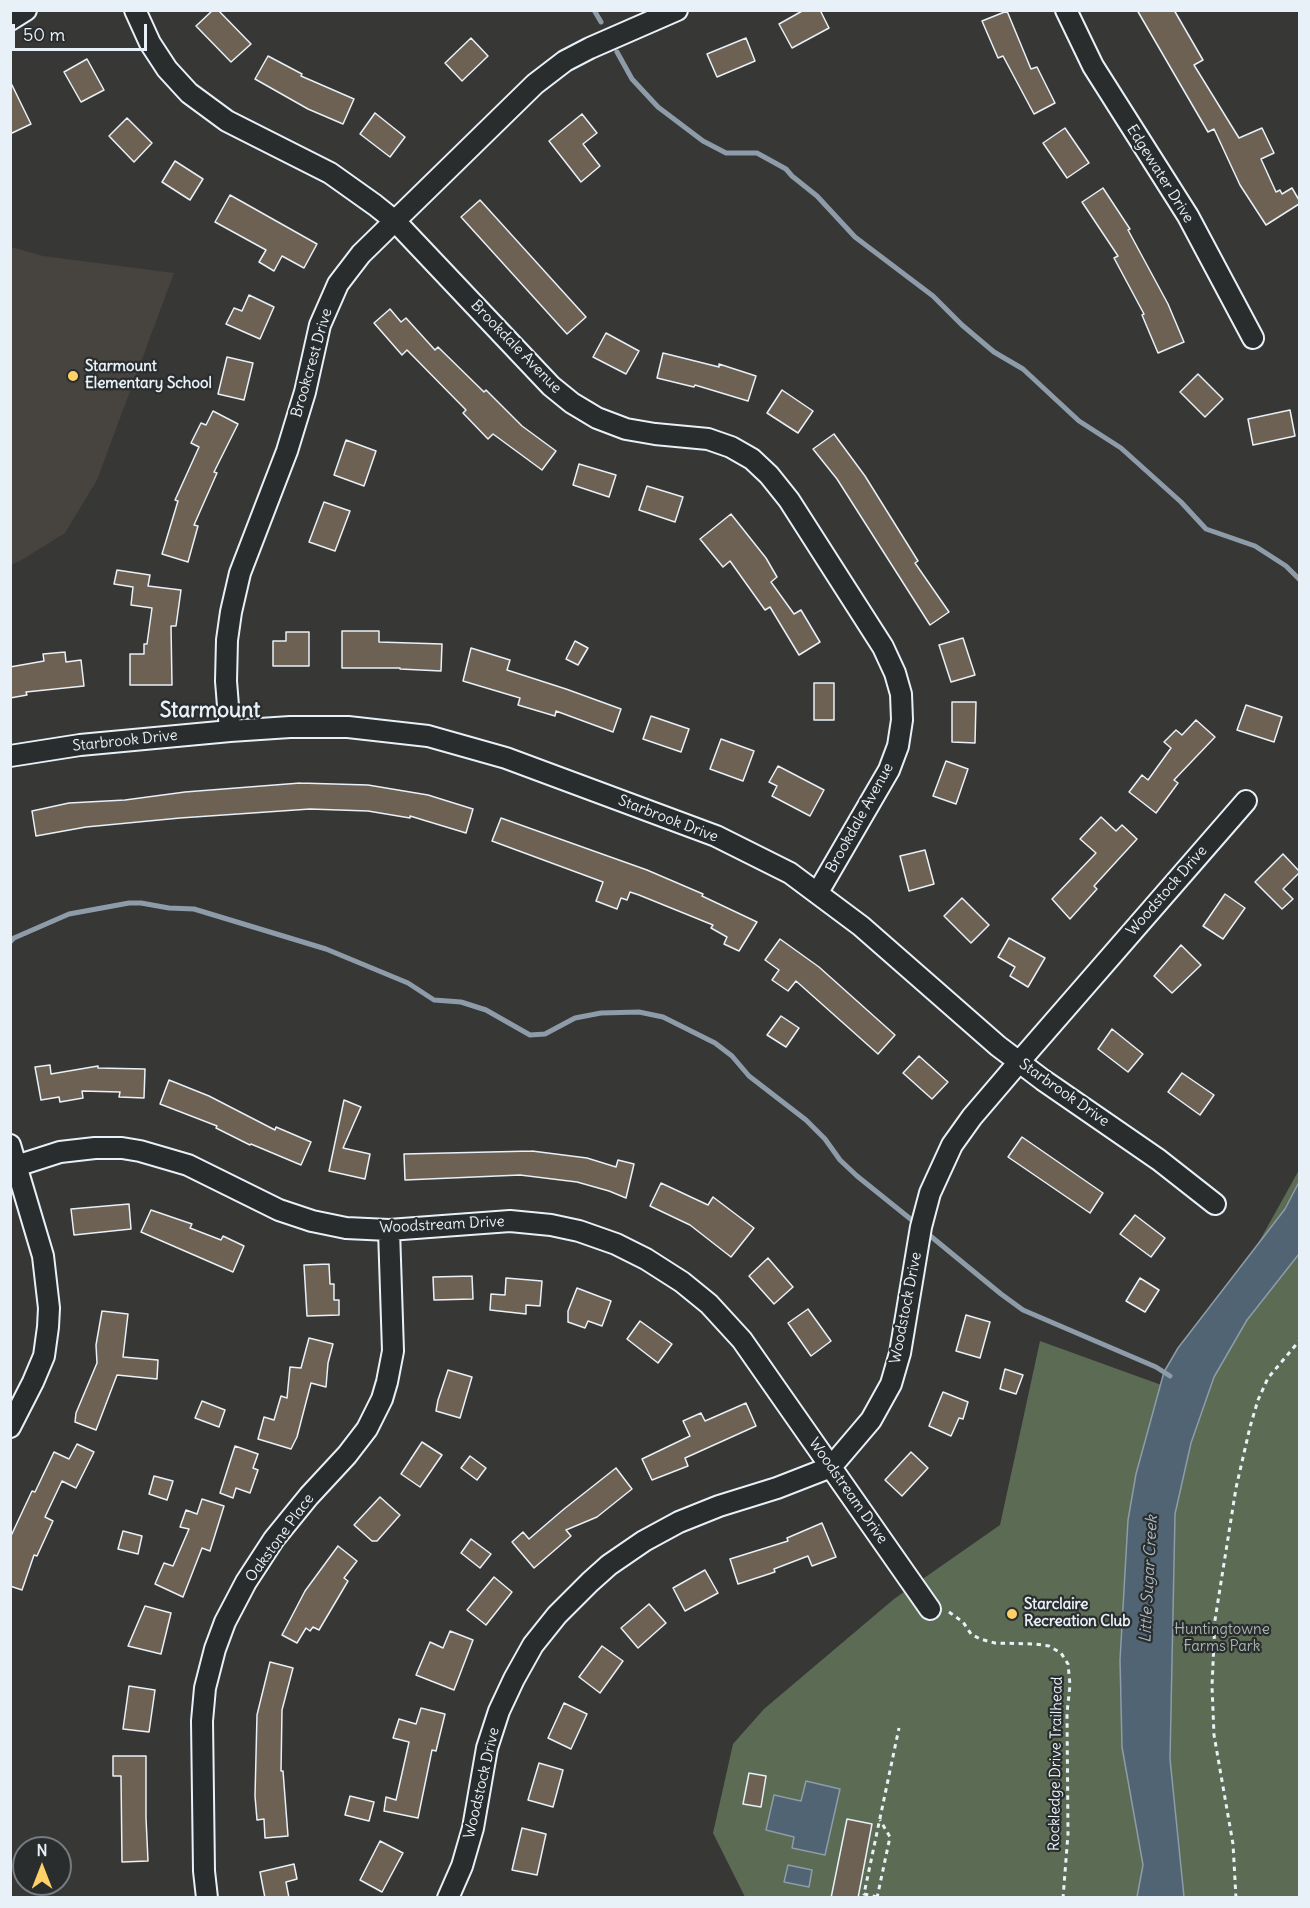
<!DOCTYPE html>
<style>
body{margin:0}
#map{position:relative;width:1310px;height:1908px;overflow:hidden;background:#373736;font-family:Delius,sans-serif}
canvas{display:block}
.frame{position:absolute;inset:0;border:12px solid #e8f1f8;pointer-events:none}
.north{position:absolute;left:12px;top:1836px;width:60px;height:60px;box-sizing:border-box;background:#2a2d2e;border:2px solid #767b7f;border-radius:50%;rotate:0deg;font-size:16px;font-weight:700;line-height:24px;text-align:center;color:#e8f1f8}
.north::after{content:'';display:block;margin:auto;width:21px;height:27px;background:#ffd166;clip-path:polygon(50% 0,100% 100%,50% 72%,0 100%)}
.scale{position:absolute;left:12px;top:24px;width:135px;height:27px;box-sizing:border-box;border:3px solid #e8f1f8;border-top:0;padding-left:8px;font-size:18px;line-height:21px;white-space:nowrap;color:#e8f1f8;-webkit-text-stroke:4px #2a2d2e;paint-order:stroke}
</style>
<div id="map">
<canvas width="1310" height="1908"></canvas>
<div class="frame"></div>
<div class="north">N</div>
<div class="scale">50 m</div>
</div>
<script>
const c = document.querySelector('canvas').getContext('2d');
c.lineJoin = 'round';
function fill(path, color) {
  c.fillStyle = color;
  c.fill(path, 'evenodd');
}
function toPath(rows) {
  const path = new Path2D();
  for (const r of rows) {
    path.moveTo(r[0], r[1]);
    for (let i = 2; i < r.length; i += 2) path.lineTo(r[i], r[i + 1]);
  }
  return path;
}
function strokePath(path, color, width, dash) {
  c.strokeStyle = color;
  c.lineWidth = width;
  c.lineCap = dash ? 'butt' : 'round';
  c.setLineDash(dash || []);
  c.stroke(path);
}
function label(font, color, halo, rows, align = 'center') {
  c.font = font + ' Delius,sans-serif';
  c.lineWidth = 4.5;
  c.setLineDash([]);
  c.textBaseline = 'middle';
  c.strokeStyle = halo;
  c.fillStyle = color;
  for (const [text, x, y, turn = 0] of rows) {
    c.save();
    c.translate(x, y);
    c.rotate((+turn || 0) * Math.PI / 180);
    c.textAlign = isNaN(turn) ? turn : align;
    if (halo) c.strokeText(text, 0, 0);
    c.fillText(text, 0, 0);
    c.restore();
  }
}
fill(toPath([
 [11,247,43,256,174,273,97,480,65,533,20,561,11,565]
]), '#47443f');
fill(toPath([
 [1299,1170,1299,1897,745,1897,713,1833,733,1744,764,1709,894,1599,1000,1525,1040,1341,1189,1395,1206,1337]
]), '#5c6b53');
const water = toPath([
 [1299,1182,1299,1254,1247,1320,1214,1377,1191,1443,1175,1514,1170,1759,1184,1897,1137,1897,1143,1865,1122,1747,1120,1660,1128,1520,1136,1474,1164,1372,1178,1348,1285,1209,1299,1182],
 [806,1781,840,1789,825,1855,792,1848,794,1837,766,1830,774,1795,801,1801,806,1781],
 [788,1865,812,1870,809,1887,784,1882,788,1865]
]);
fill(water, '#506473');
strokePath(water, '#8d9ca8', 1.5);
strokePath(toPath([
 [594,10,601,22],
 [617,52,632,79,658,107,703,141,726,153,757,153,786,169,792,176,817,196,855,237,933,296,962,325,994,352,1023,369,1079,421,1121,448,1181,502,1206,529,1255,546,1286,566,1300,580],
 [10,942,14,938,69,914,129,903,141,903,169,908,194,909,326,949,408,983,434,1000,461,1002,486,1010,530,1035,545,1034,575,1018,601,1013,639,1012,663,1017,715,1043,732,1056,749,1076,806,1120,825,1139,840,1160,857,1176,913,1221],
 [928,1234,1001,1294,1023,1310,1156,1367,1170,1376]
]), '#8d9ca8', 5);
const building = toPath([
 [213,10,218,10,251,44,231,62,196,26,213,10],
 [804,10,820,10,829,28,792,48,779,24,804,10],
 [1137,10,1174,10,1203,60,1194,65,1239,138,1262,128,1274,153,1261,159,1276,192,1280,190,1282,194,1292,188,1299,200,1299,204,1266,225,1240,185,1214,129,1208,132,1137,10],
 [1007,11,1031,69,1037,67,1055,103,1034,114,1003,56,998,58,982,21,1007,11],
 [471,38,488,56,462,81,445,63,471,38],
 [746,38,755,61,717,77,707,54,746,38],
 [268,56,302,74,301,76,354,99,343,124,308,109,255,79,268,56],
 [87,59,104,90,81,102,64,72,87,59],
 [10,81,31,124,10,134,10,81],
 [375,113,405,137,390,157,360,134,375,113],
 [582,114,597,133,583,144,600,166,581,182,549,141,582,114],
 [127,118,152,143,134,162,109,136,127,118],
 [1065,128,1089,163,1067,178,1043,143,1065,128],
 [175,161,203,179,190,200,162,182,175,161],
 [1103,188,1130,229,1128,230,1168,304,1184,342,1158,353,1142,315,1144,314,1114,258,1118,256,1082,202,1103,188],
 [230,195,317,244,304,268,282,256,274,271,259,262,266,250,215,222,230,195],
 [480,200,586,317,567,334,461,217,480,200],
 [249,295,274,307,260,339,226,324,234,308,242,311,249,295],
 [390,309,401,322,406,318,435,350,438,347,484,392,486,390,522,426,556,451,542,470,493,434,488,439,463,413,466,410,407,350,402,355,374,323,390,309],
 [606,333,639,351,626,374,593,357,606,333],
 [663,353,719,367,719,364,756,376,748,401,695,385,694,387,657,378,663,353],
 [227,357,253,363,244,400,218,394,227,357],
 [1198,374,1223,399,1205,417,1180,392,1198,374],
 [782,390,813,411,798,433,767,413,782,390],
 [1290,410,1295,436,1253,445,1248,419,1290,410],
 [213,411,238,424,214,472,217,473,194,525,198,526,188,562,162,554,178,501,175,500,199,447,191,443,201,423,206,425,213,411],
 [834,434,865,476,918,561,915,563,949,612,930,625,837,479,813,449,834,434],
 [346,440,376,451,364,486,334,475,346,440],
 [579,464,616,475,609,497,573,485,579,464],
 [647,486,683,497,675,522,639,510,647,486],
 [324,502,350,511,335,551,309,542,324,502],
 [731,514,766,558,777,577,771,582,794,614,801,610,820,642,799,655,770,607,765,610,730,561,723,567,700,539,731,514],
 [117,570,150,575,148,586,181,590,176,626,171,626,172,685,130,685,130,654,144,654,144,644,147,644,152,608,131,605,133,587,114,584,117,570],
 [342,631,379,631,379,642,442,644,441,671,400,669,400,668,342,668,342,631],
 [286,632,309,632,309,666,273,666,273,641,286,641,286,632],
 [963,638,975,675,951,682,939,645,963,638],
 [575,641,588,648,578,665,566,659,575,641],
 [471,648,510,660,507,670,566,689,621,709,613,732,556,711,555,716,518,705,520,698,463,681,471,648],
 [65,652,66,662,81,660,84,686,26,692,27,695,10,698,10,667,44,661,43,654,65,652],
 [814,683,834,683,834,720,814,720,814,683],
 [952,702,976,702,975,743,952,742,952,702],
 [1246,705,1282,717,1274,742,1237,730,1246,705],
 [651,716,689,729,681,752,643,739,651,716],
 [1196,720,1215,737,1174,780,1178,783,1156,813,1129,792,1142,775,1148,780,1171,748,1164,742,1176,730,1182,735,1196,720],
 [721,739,754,751,743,781,710,769,721,739],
 [946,761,968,769,956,804,933,796,946,761],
 [778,766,824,790,810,816,772,796,777,786,769,782,778,766],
 [300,783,368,785,428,795,473,809,466,833,410,816,410,818,368,811,310,809,180,818,86,827,36,836,32,811,69,803,125,800,185,792,300,783],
 [1101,817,1116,831,1122,825,1137,839,1094,886,1097,889,1070,919,1052,899,1096,853,1080,839,1101,817],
 [501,818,647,870,703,894,702,896,757,922,739,951,724,944,727,937,711,928,713,925,639,895,630,892,627,900,621,898,617,909,596,901,603,882,492,841,501,818],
 [925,850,934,884,909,891,900,856,925,850],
 [1283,854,1299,871,1299,873,1283,889,1293,899,1282,909,1255,882,1283,854],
 [1225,894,1245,908,1223,939,1203,926,1225,894],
 [962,898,989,925,971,943,944,916,962,898],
 [1009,938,1045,958,1028,987,1010,976,1015,967,998,957,1009,938],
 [780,939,819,967,895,1035,878,1054,796,981,788,991,772,980,779,970,765,960,780,939],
 [1181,945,1201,965,1172,993,1154,976,1181,945],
 [781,1016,799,1028,786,1047,767,1035,781,1016],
 [1112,1029,1143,1054,1128,1072,1098,1049,1112,1029],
 [919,1056,948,1082,932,1099,903,1073,919,1056],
 [50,1065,51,1074,98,1066,98,1068,145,1069,144,1098,119,1097,120,1092,82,1091,83,1098,60,1102,59,1097,41,1100,35,1067,50,1065],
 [1182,1073,1214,1095,1200,1115,1168,1092,1182,1073],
 [169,1080,209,1096,275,1130,276,1127,311,1142,301,1165,251,1144,250,1145,216,1128,217,1126,160,1104,169,1080],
 [344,1100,361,1107,343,1148,370,1154,365,1179,329,1171,344,1100],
 [1022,1137,1103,1193,1090,1213,1008,1157,1022,1137],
 [532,1151,587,1158,616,1167,618,1160,634,1164,626,1198,609,1191,577,1182,520,1175,405,1180,404,1154,532,1151],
 [661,1183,708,1205,713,1197,754,1228,731,1257,690,1225,650,1206,661,1183],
 [129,1204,131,1229,74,1235,71,1209,129,1204],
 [151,1210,192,1224,190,1228,221,1240,223,1236,244,1246,233,1272,141,1232,151,1210],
 [1135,1215,1165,1238,1151,1257,1120,1234,1135,1215],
 [768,1258,793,1287,774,1304,749,1276,768,1258],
 [329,1264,330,1284,334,1284,334,1300,339,1300,339,1315,307,1316,304,1265,329,1264],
 [472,1276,473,1299,434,1300,433,1277,472,1276],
 [506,1278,542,1281,540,1306,526,1305,526,1314,490,1310,491,1294,505,1295,506,1278],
 [1140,1278,1159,1290,1145,1312,1126,1301,1140,1278],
 [577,1288,611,1301,602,1326,588,1321,585,1328,568,1322,568,1311,577,1288],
 [808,1309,831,1341,811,1356,788,1323,808,1309],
 [102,1311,128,1314,123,1357,158,1360,157,1379,117,1375,96,1430,75,1422,76,1413,97,1363,96,1345,102,1311],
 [966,1315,990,1322,980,1358,956,1351,966,1315],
 [640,1321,672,1344,658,1363,627,1339,640,1321],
 [309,1338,333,1344,328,1363,326,1387,311,1383,297,1437,291,1449,258,1439,264,1417,274,1420,281,1396,287,1398,290,1367,301,1368,309,1338],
 [1005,1369,1023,1375,1016,1394,1000,1389,1005,1369],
 [448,1370,472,1377,460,1418,436,1411,438,1400,448,1370],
 [943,1392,968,1402,963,1419,959,1418,951,1436,929,1426,943,1392],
 [202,1401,225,1410,219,1427,195,1418,202,1401],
 [746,1403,756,1426,685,1458,688,1466,652,1480,642,1459,690,1436,683,1421,701,1413,705,1421,746,1403],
 [422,1442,442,1455,420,1487,401,1474,422,1442],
 [77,1444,94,1452,76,1488,62,1481,45,1517,53,1521,37,1556,34,1555,22,1590,10,1586,10,1538,32,1491,35,1492,54,1452,69,1459,77,1444],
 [235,1446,258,1454,253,1468,258,1470,250,1493,236,1488,233,1498,220,1493,235,1446],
 [911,1452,928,1468,902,1496,885,1480,911,1452],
 [470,1456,486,1468,477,1480,461,1468,470,1456],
 [616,1468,632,1489,597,1517,566,1530,571,1536,534,1568,512,1542,523,1532,529,1539,564,1509,616,1468],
 [154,1476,173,1481,167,1500,149,1494,154,1476],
 [380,1497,400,1515,377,1541,372,1541,354,1525,380,1497],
 [202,1499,224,1506,210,1551,202,1548,183,1597,155,1584,164,1563,173,1566,189,1529,180,1527,186,1510,197,1514,202,1499],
 [822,1523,836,1557,812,1566,808,1556,774,1569,775,1572,738,1584,730,1559,788,1541,787,1538,822,1523],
 [123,1531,142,1536,138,1554,118,1549,123,1531],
 [471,1539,491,1554,480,1568,461,1553,471,1539],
 [338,1546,357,1561,344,1578,348,1581,319,1630,313,1627,310,1631,306,1628,297,1643,282,1635,305,1591,338,1546],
 [705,1570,718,1593,685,1611,673,1588,705,1570],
 [494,1577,512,1592,486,1625,467,1610,494,1577],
 [649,1604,666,1623,638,1648,621,1628,649,1604],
 [145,1606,171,1613,161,1654,128,1646,145,1606],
 [450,1631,473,1640,454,1690,416,1675,430,1642,443,1648,450,1631],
 [602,1646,623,1661,600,1693,579,1677,602,1646],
 [270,1662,293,1668,282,1710,281,1771,283,1771,288,1836,265,1838,264,1819,257,1820,255,1796,257,1715,270,1662],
 [129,1686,155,1690,149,1732,123,1729,129,1686],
 [564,1703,587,1714,571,1749,548,1738,564,1703],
 [421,1708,445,1714,436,1751,432,1750,418,1818,384,1811,386,1797,396,1800,409,1742,393,1738,399,1719,416,1724,421,1708],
 [113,1756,146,1756,146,1818,148,1861,122,1862,121,1776,113,1776,113,1756],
 [539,1763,563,1770,553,1807,528,1800,539,1763],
 [749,1773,766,1776,761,1807,743,1804,749,1773],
 [350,1796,374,1802,369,1821,345,1815,350,1796],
 [847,1819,872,1824,858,1898,831,1898,847,1819],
 [522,1828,546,1834,537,1875,512,1870,522,1828],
 [380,1841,403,1853,382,1892,360,1880,380,1841],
 [294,1864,297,1879,286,1882,289,1898,265,1898,260,1872,294,1864]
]);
fill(building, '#6d6154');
strokePath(building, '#e8f1f8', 1.5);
const minor = toPath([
 [135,10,150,43,167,69,189,93,227,121,330,173,375,205,395,221,551,386,572,403,597,418,626,429,655,434,708,439,731,447,752,459,769,475,789,500,883,647,895,673,901,694,902,720,898,746,889,770,818,892],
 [1066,10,1093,66,1188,216,1253,338],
 [10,20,26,10],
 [230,731,226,681,227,640,231,612,240,573,287,451,305,392,320,325,338,284,361,254,535,84,565,61,590,48,677,10],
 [10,756,80,745,230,731,290,727,348,727,428,736,506,758,716,836,790,873,861,926,998,1046,1043,1080,1159,1160,1215,1204],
 [10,1145,43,1256,49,1308,48,1327,44,1356,33,1382,10,1427],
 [10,1168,60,1152,95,1148,122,1148,140,1151,188,1165,279,1210,312,1221,346,1228,389,1230,510,1221,551,1225,579,1231,616,1244,646,1259,682,1282,709,1304,742,1340,930,1609],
 [207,1898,204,1871,202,1721,205,1688,215,1649,225,1622,246,1582,274,1539,309,1496,347,1455,367,1429,382,1399,387,1382,393,1351,389,1230],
 [448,1898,462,1866,473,1828,487,1748,499,1711,514,1679,533,1645,557,1615,590,1582,609,1565,644,1541,679,1522,719,1506,777,1488,831,1467,871,1420,891,1384,900,1353,921,1227,930,1193,952,1145,972,1117,1019,1062,1246,801]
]);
strokePath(minor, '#e8f1f8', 24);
strokePath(toPath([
 [949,1612,963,1622,971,1634,980,1639,995,1643,1035,1644,1049,1646,1061,1653,1068,1664,1070,1685,1067,1713,1068,1834,1063,1898],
 [877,1897,864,1894,899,1728],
 [877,1898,890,1837,880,1820],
 [1236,1898,1233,1844,1214,1735,1212,1686,1215,1620,1236,1488,1250,1427,1258,1400,1268,1378,1300,1340]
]), '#e8f1f8', 3, [4.5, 4.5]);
strokePath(minor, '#2a2d2e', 20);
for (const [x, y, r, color] of [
 [73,376,6,"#ffd166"],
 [1012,1614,6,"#ffd166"]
]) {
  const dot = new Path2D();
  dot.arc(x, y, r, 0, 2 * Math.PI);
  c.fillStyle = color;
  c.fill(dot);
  strokePath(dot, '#2a2d2e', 2);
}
label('15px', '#e8f1f8', '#2a2d2e', [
 ["Edgewater Drive",1160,174,58],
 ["Brookdale Avenue",516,347,46],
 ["Brookcrest Drive",312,363,-74],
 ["Starbrook Drive",125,741,-6],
 ["Brookdale Avenue",860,818,-61],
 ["Starbrook Drive",668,819,21],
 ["Woodstock Drive",1167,891,-49],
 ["Starbrook Drive",1064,1093,35],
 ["Woodstream Drive",442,1225,-3],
 ["Woodstock Drive",906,1308,-79],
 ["Woodstream Drive",848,1491,55],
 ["Oakstone Place",280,1538,-54],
 ["Rockledge Drive Trailhead",1056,1764,-89],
 ["Woodstock Drive",482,1783,-77]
]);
label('bold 15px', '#e8f1f8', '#2a2d2e', [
 ["Starmount",85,367],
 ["Elementary School",85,384],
 ["Starclaire",1024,1605],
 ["Recreation Club",1024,1622]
], 'left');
label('15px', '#a9b5ae', '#2a2d2e', [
 ["Huntingtowne",1222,1630],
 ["Farms Park",1222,1647]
]);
label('italic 16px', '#abb9c3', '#2a2d2e', [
 ["Little Sugar Creek",1149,1579,-87]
]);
label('bold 21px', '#e8f1f8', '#2a2d2e', [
 ["Starmount",210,711]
]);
</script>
